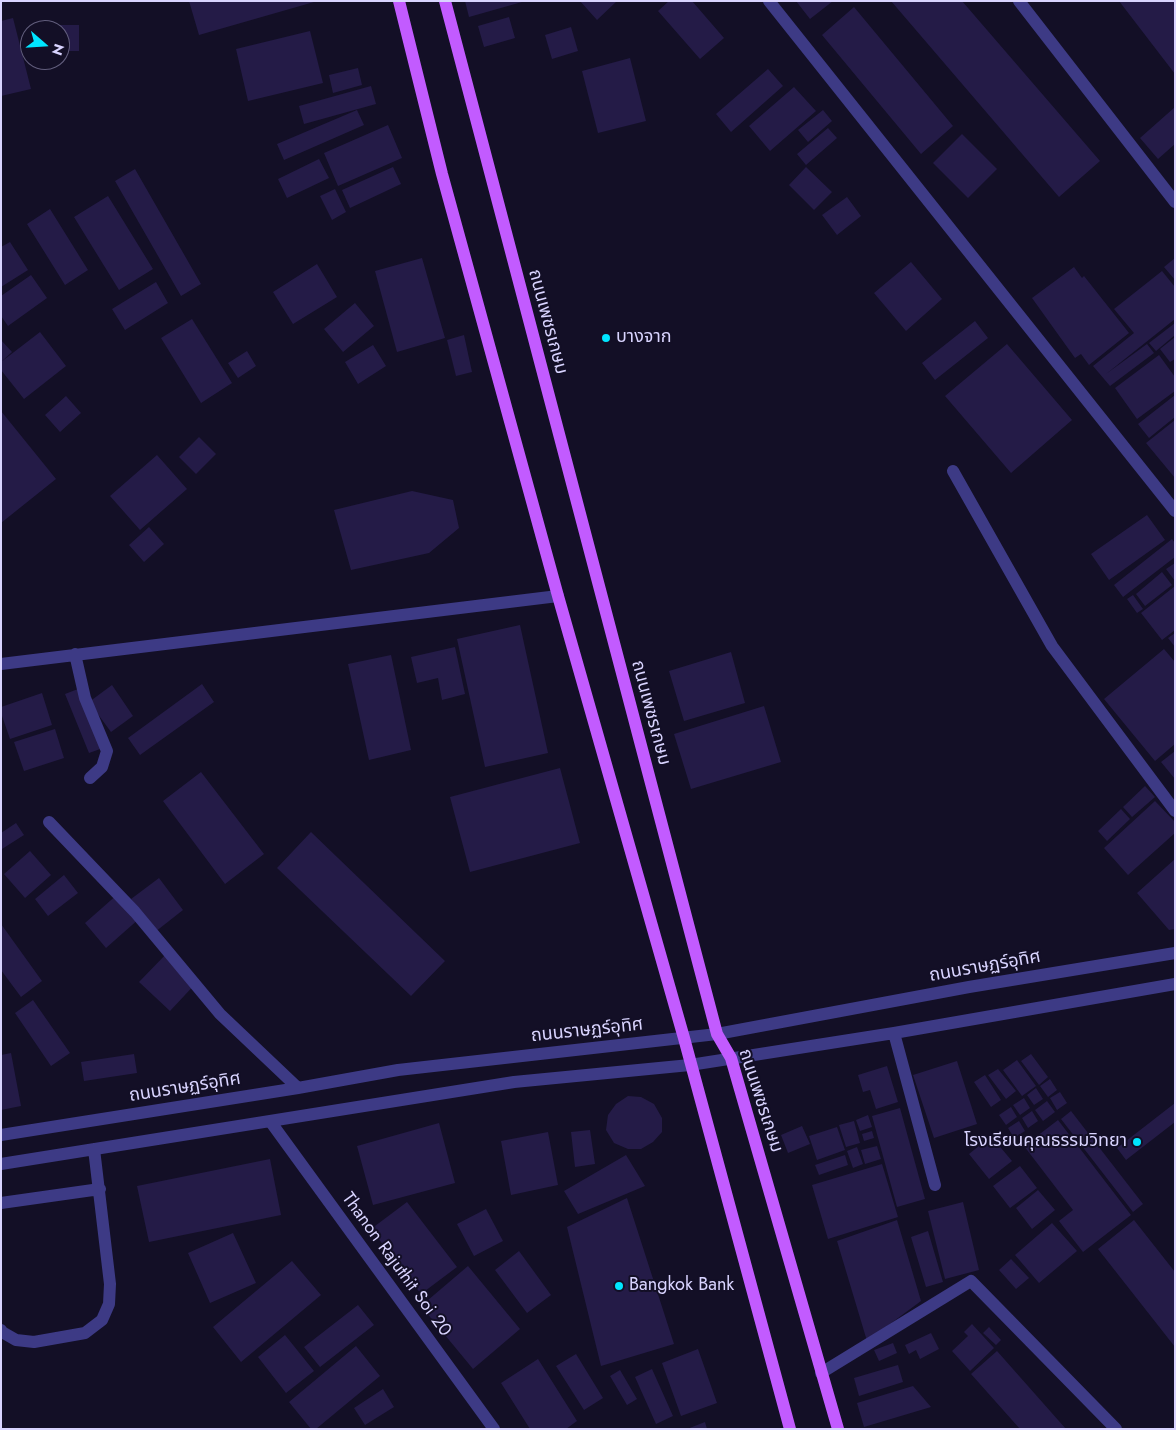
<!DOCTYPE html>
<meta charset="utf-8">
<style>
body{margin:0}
#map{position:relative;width:1176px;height:1430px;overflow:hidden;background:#130f26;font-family:Jost,sans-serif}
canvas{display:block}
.frame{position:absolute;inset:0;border:2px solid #d9d4ff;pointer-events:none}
.north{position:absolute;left:20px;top:20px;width:50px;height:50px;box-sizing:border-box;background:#130f26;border:1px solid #625e7d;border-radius:50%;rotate:109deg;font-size:14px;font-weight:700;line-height:20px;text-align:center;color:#d9d4ff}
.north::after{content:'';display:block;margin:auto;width:18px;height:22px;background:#00e5ff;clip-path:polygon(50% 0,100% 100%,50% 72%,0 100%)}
</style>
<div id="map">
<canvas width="1176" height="1430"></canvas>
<div class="frame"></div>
<div class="north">N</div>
</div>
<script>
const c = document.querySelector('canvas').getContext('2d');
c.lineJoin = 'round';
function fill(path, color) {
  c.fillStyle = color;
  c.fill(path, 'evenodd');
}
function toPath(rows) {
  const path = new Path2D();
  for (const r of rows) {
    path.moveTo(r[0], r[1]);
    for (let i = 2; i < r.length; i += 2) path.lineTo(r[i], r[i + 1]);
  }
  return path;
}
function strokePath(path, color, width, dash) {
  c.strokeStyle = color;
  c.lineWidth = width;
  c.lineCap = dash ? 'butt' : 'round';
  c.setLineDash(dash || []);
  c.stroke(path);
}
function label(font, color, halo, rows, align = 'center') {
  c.font = font + ' Jost,"Noto Sans Thai",sans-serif';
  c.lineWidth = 4;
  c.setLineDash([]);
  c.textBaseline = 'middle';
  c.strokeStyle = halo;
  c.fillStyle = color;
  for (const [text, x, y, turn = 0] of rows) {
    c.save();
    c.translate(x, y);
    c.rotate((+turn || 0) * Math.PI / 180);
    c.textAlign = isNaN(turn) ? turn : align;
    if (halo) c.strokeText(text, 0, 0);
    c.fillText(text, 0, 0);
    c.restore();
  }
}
fill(toPath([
 [189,1,314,1,314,2,199,35],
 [465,1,522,1,522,2,469,17],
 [580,1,617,1,597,20],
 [669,1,692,1,724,38,700,59,658,11],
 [796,1,833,1,810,19],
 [891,1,962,1,1100,161,1059,197],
 [1119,1,1175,1,1175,74],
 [854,7,953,126,921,154,822,35],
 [509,17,515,38,484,47,478,26],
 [13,18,31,89,1,96,1,21],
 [56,25,79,25,79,51,60,51,60,30,56,30],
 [571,27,578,51,552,59,545,35],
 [310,31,323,83,248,101,236,49],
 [630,58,646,121,598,133,582,71],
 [358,68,362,85,333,93,329,75],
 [768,69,783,86,731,132,716,114],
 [371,86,376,104,304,124,299,106],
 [794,87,816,111,770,151,749,126],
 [1175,107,1175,144,1158,159,1140,138],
 [357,110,364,125,284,160,277,144],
 [823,110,832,121,808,142,798,130],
 [388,125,402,158,338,186,324,153],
 [828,128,837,138,806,165,797,154],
 [962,134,997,169,968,198,933,163],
 [319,159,329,178,287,198,278,179],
 [393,167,401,184,350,208,342,190],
 [806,167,832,192,814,210,789,185],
 [135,169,201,284,181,296,115,181],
 [335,189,346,212,332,220,320,196],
 [108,196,153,269,119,290,74,217],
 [847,197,861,216,837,235,822,215],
 [50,209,88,270,65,285,27,224],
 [10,242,28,270,1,287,1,247],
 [422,258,445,338,397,352,375,271],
 [1175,258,1175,280,1164,267],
 [911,262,942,299,906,331,874,293],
 [317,264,337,297,293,324,273,292],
 [1074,267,1082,278,1084,276,1129,333,1089,365,1081,354,1075,358,1032,298],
 [1162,271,1175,287,1175,319,1106,374,1147,344,1154,353,1110,386,1093,366,1134,333,1114,309],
 [31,275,47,298,8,326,1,316,1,296],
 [156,282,168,303,125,330,112,309],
 [355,303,374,326,343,352,324,329],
 [192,319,232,383,201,403,161,338],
 [975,321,988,338,935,380,922,363],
 [1175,323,1175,335,1156,351,1149,343],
 [40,332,66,366,24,399,1,370,1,362],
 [464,335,472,372,456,376,447,340],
 [1175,337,1175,359,1170,362,1160,349],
 [1,340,12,352,1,362],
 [1007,344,1072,420,1011,473,945,396],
 [373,345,386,366,358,384,345,362],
 [247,351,256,366,238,378,228,363],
 [1159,355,1175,377,1175,391,1137,419,1115,388],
 [1175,395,1175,417,1149,438,1138,424],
 [66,396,81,413,60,432,45,415],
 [1,411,56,479,1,523],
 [1175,420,1175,478,1146,443],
 [199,437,216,454,196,474,179,457],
 [157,455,187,489,140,530,110,496],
 [412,491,453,500,459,528,429,553,351,570,334,510],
 [1147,515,1165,540,1109,580,1091,554],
 [149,527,164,544,144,562,129,545],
 [1172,539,1175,543,1175,557,1123,597,1114,585],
 [1175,563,1175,581,1166,569],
 [1162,572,1172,585,1145,606,1136,594],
 [1175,586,1175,630,1162,640,1141,613],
 [1133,595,1143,609,1137,613,1127,599],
 [520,625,548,753,485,767,457,639],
 [1175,633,1175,647,1168,638],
 [455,647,465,694,442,700,438,678,417,683,411,657],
 [1164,649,1175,662,1175,744,1155,761,1104,699],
 [731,652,745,703,684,721,669,671],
 [391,655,411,750,369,760,348,664],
 [202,684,214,702,140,755,128,738],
 [112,685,133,716,111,732,89,702],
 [78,689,103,748,89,753,65,694],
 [42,693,52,725,10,739,1,713,1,707],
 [764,706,781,762,691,789,674,734],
 [55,729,64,758,24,771,14,742],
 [1175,751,1175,779,1161,762],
 [560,768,580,843,470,872,450,797],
 [201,772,264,854,225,884,163,801],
 [1145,786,1155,797,1132,817,1123,807],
 [1155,801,1175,822,1175,833,1128,875,1104,848],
 [1121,809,1130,819,1107,841,1098,831],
 [16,823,24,835,2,849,1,833],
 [311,832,445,961,411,996,277,868],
 [30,851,51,875,25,898,4,874],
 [1175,859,1175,929,1169,930,1137,893],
 [64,875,78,893,48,916,35,899],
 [159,878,183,910,155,932,131,899],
 [119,893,140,918,106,948,85,923],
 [1,924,42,981,21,997,1,970],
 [169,951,199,980,170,1011,139,982],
 [33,1000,70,1053,51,1066,15,1013],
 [11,1053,21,1106,1,1110,1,1055],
 [134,1054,137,1073,84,1081,81,1062],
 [1031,1054,1048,1077,1039,1085,1021,1061],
 [1017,1060,1036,1086,1022,1096,1003,1070],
 [957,1061,977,1124,934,1138,913,1075],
 [887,1066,898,1102,876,1109,870,1090,863,1092,858,1075],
 [998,1069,1016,1091,1006,1099,988,1075],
 [985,1075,1001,1100,991,1107,974,1082],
 [1050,1079,1057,1090,1048,1097,1040,1086],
 [1036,1088,1043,1099,1034,1105,1027,1095],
 [1060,1092,1067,1103,1057,1110,1050,1098],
 [628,1096,641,1097,654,1104,662,1118,662,1132,653,1142,641,1149,628,1149,614,1143,606,1130,608,1115,616,1104],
 [1024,1098,1030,1108,1020,1115,1013,1105],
 [1047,1101,1055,1112,1043,1121,1035,1110],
 [1175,1103,1175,1122,1126,1160,1117,1148],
 [1011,1107,1017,1117,1006,1125,999,1115],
 [900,1108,925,1199,897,1207,872,1116],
 [1032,1111,1038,1121,1028,1128,1022,1118],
 [1071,1111,1143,1204,1133,1212,1061,1119],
 [868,1115,872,1127,860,1131,856,1120],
 [1058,1120,1131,1215,1083,1252,1059,1221,1073,1210,1024,1146],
 [854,1121,860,1143,846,1147,839,1125],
 [1019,1121,1025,1131,1014,1138,1008,1128],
 [439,1123,455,1183,373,1205,357,1146],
 [802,1126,810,1144,788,1153,781,1135],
 [837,1127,845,1150,817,1160,809,1136],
 [590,1130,595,1164,575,1167,571,1132],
 [872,1131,874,1138,864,1141,862,1134],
 [548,1132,558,1185,511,1195,501,1141],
 [991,1136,1012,1161,989,1179,969,1154],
 [877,1146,881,1159,865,1164,861,1150],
 [857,1147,863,1164,853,1168,847,1151],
 [626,1155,645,1186,578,1214,564,1191],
 [845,1155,848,1165,819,1175,815,1165],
 [270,1159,281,1215,149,1242,137,1186],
 [882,1164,898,1217,828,1239,812,1185],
 [1020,1166,1037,1188,1010,1208,993,1186],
 [1038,1190,1055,1210,1032,1229,1016,1208],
 [627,1198,674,1344,601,1366,567,1227],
 [407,1202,457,1267,421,1294,371,1229],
 [963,1202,979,1270,945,1279,928,1211],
 [486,1209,503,1241,474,1256,457,1224],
 [897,1220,921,1301,867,1341,837,1241],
 [1134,1220,1175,1272,1175,1347,1098,1249],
 [1052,1223,1077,1251,1039,1283,1015,1255],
 [928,1231,943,1282,926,1287,911,1237],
 [233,1233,256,1283,210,1303,188,1253],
 [519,1251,551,1295,527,1313,495,1270],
 [1011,1259,1029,1278,1016,1289,999,1270],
 [292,1261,321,1295,241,1362,213,1327],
 [468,1266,520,1329,473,1369,421,1306],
 [358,1305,374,1325,320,1367,304,1347],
 [972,1324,994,1348,970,1371,952,1351,968,1336,964,1332],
 [989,1327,1001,1340,996,1345,983,1333],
 [931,1333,939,1349,920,1359,916,1350,909,1354,905,1345],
 [285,1335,314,1371,286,1393,258,1357],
 [893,1343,897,1353,879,1361,874,1350],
 [356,1346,380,1376,316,1429,311,1429,289,1402],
 [698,1349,717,1403,681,1416,662,1363],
 [997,1351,1066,1429,1020,1429,971,1374],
 [576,1354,603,1398,584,1410,556,1366],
 [538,1359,577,1421,566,1429,530,1429,501,1383],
 [898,1365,903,1382,859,1396,854,1378],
 [652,1369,673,1416,656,1424,635,1377],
 [620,1370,637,1399,627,1405,610,1376],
 [913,1386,931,1407,864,1427,857,1403],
 [383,1389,394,1407,365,1425,354,1408],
 [705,1422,707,1429,687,1429]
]), '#241b47');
strokePath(toPath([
 [769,1,1175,511],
 [1019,1,1175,202],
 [953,471,1052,646,1175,811],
 [75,654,85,698,107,751,102,767,90,778],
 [1,664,558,596],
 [49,822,135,912,220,1014,298,1088],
 [894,1033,935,1185],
 [270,1121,494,1429],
 [1,1135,298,1088,398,1070,717,1034,969,987,1175,953],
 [1,1164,514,1082,690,1065,894,1033,1175,984],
 [1,1203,100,1189],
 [1,1330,2,1332,16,1340,34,1342,85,1333,102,1320,109,1304,110,1284,94,1149],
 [821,1373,971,1281,1116,1429]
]), '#3d3a85', 12);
strokePath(toPath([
 [399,1,442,174,558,596,684,1038,790,1429],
 [445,1,717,1034,731,1058,838,1429]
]), '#c25bff', 12);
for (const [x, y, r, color] of [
 [606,338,5,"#00e5ff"],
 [1137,1142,5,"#00e5ff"],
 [619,1286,5,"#00e5ff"]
]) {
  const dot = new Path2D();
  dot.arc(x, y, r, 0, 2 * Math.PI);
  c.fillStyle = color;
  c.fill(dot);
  strokePath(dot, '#130f26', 2);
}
label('18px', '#d9d4ff', '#130f26', [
 ["ถนนเพชรเกษม",547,322,75],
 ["ถนนเพชรเกษม",650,713,75],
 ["ถนนราษฏร์อุทิศ",985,967,-10],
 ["ถนนราษฏร์อุทิศ",587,1031,-6],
 ["ถนนราษฏร์อุทิศ",185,1088,-9],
 ["ถนนเพชรเกษม",760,1101,72],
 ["Thanon Rajuthit Soi 20",396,1265,54]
]);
label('18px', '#d9d4ff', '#130f26', [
 ["บางจาก",616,338],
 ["โรงเรียนคุณธรรมวิทยา",1127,1142,"right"],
 ["Bangkok Bank",629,1286]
], 'left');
</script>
